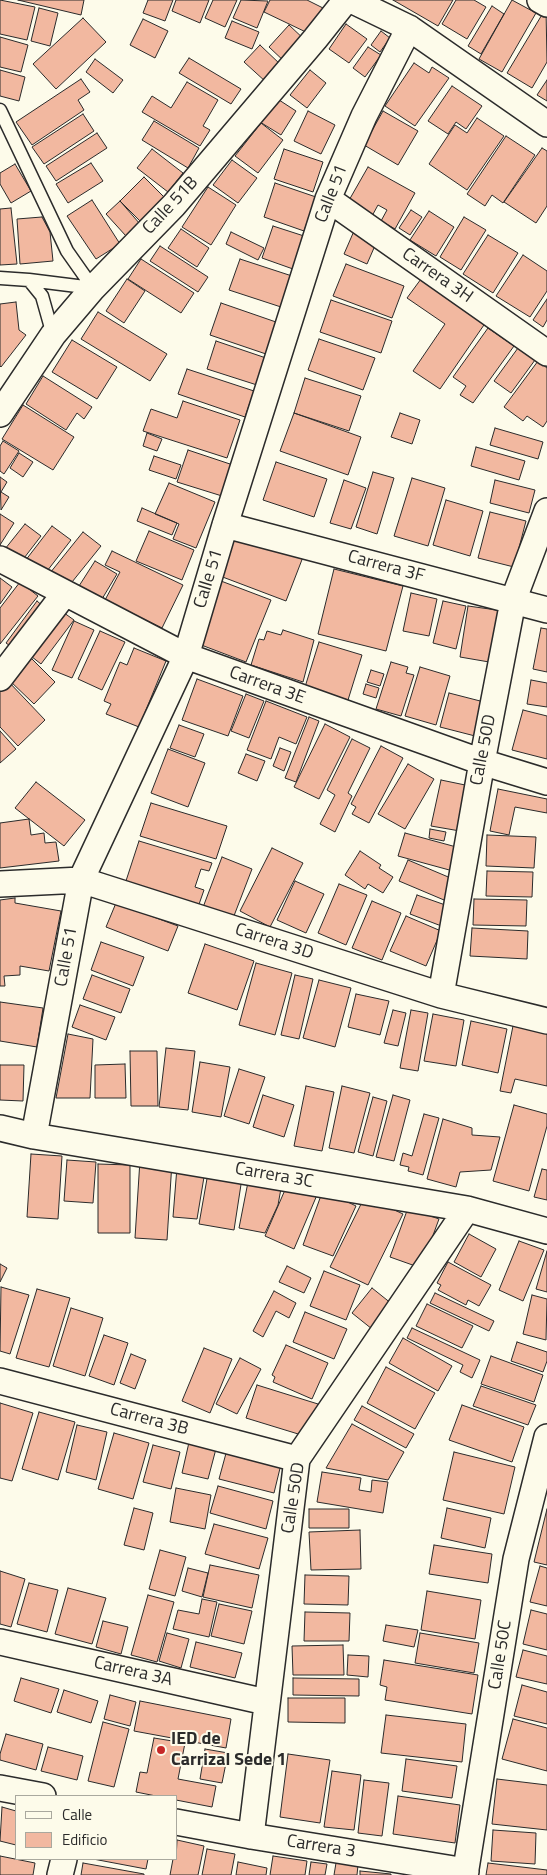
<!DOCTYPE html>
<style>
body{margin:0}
#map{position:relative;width:547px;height:1875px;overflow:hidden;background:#fdfbea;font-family:"Titillium Web",sans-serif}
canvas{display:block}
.legend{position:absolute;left:15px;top:1795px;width:162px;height:65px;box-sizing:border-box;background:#fdfbea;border:1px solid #a9a89e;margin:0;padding:6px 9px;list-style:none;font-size:15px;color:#2b2b2b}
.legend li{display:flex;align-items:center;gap:10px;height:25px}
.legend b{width:25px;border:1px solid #a9a89e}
</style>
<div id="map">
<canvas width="547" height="1875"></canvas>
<ul class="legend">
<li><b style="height:6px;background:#fdfbea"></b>Calle</li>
<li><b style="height:14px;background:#f2b8a0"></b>Edificio</li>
</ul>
</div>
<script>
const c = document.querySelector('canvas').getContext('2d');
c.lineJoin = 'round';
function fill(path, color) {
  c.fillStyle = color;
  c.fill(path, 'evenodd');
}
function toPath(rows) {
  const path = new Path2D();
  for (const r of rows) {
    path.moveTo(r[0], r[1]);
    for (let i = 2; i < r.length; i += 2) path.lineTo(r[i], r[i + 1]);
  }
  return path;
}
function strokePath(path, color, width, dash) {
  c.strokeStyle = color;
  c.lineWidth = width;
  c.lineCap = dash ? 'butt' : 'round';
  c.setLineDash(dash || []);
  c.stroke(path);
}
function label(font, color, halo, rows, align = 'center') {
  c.font = font + ' "Titillium Web",sans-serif';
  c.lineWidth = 4;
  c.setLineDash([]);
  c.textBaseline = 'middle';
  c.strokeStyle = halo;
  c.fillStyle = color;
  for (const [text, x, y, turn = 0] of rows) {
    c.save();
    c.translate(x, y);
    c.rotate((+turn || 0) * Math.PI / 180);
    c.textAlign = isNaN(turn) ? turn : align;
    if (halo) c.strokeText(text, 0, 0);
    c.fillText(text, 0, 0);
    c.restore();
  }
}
const building = toPath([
 [0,0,35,7,27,40,0,34,0,0],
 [18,0,84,0,81,15,18,0],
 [148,0,173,0,165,21,143,13,148,0],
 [176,0,209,0,200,23,172,11,176,0],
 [213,0,237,0,225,27,205,18,213,0],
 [241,0,268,1,257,28,233,18,241,0],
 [270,0,307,0,323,8,310,34,264,12,270,0],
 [393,0,453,0,438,26,393,0],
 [456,0,474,0,486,7,467,39,442,24,456,0],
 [512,0,536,13,502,72,479,59,512,0],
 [492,6,504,14,481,54,468,46,492,6],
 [39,8,58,13,50,46,31,41,39,8],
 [546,8,547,62,532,88,507,73,546,8],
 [83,18,106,42,56,89,33,64,83,18],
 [143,19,168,31,155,58,130,45,143,19],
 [232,21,259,32,252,49,225,38,232,21],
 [346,24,367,39,349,63,329,49,346,24],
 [289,25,306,41,286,63,269,47,289,25],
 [381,31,390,38,380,52,371,45,381,31],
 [0,37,28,45,21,72,0,67,0,37],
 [260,45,281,65,266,82,244,62,260,45],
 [368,47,381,55,365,77,353,68,368,47],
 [189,58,241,89,231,104,179,73,189,58],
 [95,59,123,80,113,93,86,72,95,59],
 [414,63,429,73,432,67,449,78,415,126,385,106,414,63],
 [0,70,25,77,19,101,0,96,0,70],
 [310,70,326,83,307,108,290,95,310,70],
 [81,79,90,92,78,100,84,110,32,145,16,122,81,79],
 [547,80,547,101,537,95,547,80],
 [187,82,218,100,203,126,210,130,200,146,142,112,152,96,171,108,187,82],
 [452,86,482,106,466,129,456,122,448,134,428,121,452,86],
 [276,98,296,111,281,135,260,122,276,98],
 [308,111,335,125,321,154,294,141,308,111],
 [383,111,418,131,398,165,364,145,383,111],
 [83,114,94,131,44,164,32,147,83,114],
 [477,118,504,136,467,190,429,164,455,125,467,133,477,118],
 [154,121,199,148,188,168,142,140,154,121],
 [261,123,283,140,258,173,235,156,261,123],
 [97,133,107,148,56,181,46,166,97,133],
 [506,136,535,155,503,203,492,195,485,206,467,194,506,136],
 [542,148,547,151,547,206,536,223,504,202,542,148],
 [152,149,183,173,168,192,137,168,152,149],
 [284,149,323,162,313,192,274,179,284,149],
 [232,160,257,178,238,203,213,185,232,160],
 [91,163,103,181,68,203,56,184,91,163],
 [15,164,31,191,11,203,0,184,0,173,15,164],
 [368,167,415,193,395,229,381,221,387,210,378,205,372,216,348,202,368,167],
 [144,177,166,199,142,223,120,201,144,177],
 [275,183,316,197,304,231,264,217,275,183],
 [208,187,236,205,211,245,182,227,208,187],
 [92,200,120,244,96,259,67,216,92,200],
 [120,201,140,224,126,236,106,214,120,201],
 [11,208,17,264,0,265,0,209,11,208],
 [411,210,422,217,410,235,399,228,411,210],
 [429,211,454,227,436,256,410,240,429,211],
 [42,217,50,232,53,261,20,264,17,219,42,217],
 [464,217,486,230,461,270,440,257,464,217],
 [273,226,304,236,293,269,262,258,273,226],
 [181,229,209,248,197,267,168,248,181,229],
 [354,231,377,241,367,264,344,254,354,231],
 [231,232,264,248,258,260,226,244,231,232],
 [488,235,518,253,493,293,463,274,488,235],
 [160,246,208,277,198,292,150,261,160,246],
 [523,255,547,271,547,291,530,317,496,296,523,255],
 [141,259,194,293,181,313,128,279,141,259],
 [240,259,292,276,281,307,229,290,240,259],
 [346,264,404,286,392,318,333,296,346,264],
 [127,279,145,291,124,323,106,311,127,279],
 [421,279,486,322,440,389,413,371,445,324,407,298,421,279],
 [547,299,547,320,543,327,533,320,547,299],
 [331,300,392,321,381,353,320,332,331,300],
 [16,302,19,330,26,335,1,367,0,366,0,304,16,302],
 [221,303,276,322,266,354,210,335,221,303],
 [98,312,167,354,150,381,81,339,98,312],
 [488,328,514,346,473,403,460,395,466,386,453,377,488,328],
 [319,339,375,358,363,390,308,370,319,339],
 [72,340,117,367,97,399,52,372,72,340],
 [216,341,266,358,257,385,207,369,216,341],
 [518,348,535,360,511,393,494,381,518,348],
 [538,361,547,368,547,421,543,427,527,416,523,421,504,407,538,361],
 [187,369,254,391,245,417,178,394,187,369],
 [43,376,92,407,84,419,77,413,66,430,26,404,43,376],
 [305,378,361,396,349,431,294,413,305,378],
 [183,401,240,420,227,458,143,431,151,409,177,418,183,401],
 [23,405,74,437,53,470,2,439,23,405],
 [294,413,361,437,348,475,280,451,294,413],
 [400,413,420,420,412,444,391,437,400,413],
 [495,428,543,442,538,459,490,445,495,428],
 [147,433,162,439,157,451,143,446,147,433],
 [3,441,19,451,4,474,0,471,0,446,3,441],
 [476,447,525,461,519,480,471,466,476,447],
 [188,450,233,465,222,496,177,482,188,450],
 [19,453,33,462,23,477,10,468,19,453],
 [154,456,181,465,176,479,149,470,154,456],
 [276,462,327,479,314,517,263,500,276,462],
 [373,472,394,478,377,534,356,527,373,472],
 [0,477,7,482,1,492,9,497,1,510,0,477],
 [412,478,445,488,428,546,394,536,412,478],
 [344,480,366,488,351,529,330,523,344,480],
 [495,480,535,490,529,513,490,503,495,480],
 [169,483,215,502,196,548,173,539,179,524,155,514,169,483],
 [446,500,483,511,470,556,433,545,446,500],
 [142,508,177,523,172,535,137,521,142,508],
 [490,512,526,521,514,567,478,558,490,512],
 [0,514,14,523,0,545,0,514],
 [25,524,41,536,21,562,5,549,25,524],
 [52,526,71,540,44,575,25,561,52,526],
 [149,531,194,550,182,580,136,561,149,531],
 [83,532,101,546,68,587,50,573,83,532],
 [236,532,303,557,286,601,220,576,236,532],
 [112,551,183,585,162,628,105,600,120,572,105,565,112,551],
 [95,561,117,574,102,599,79,586,95,561],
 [334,569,403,586,386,651,318,634,334,569],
 [0,578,12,587,0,604,0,578],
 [221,581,271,600,246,662,196,643,221,581],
 [20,582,38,596,0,644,0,608,20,582],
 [411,593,437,599,429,636,403,631,411,593],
 [37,601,45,608,16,650,6,643,37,601],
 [443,601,466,606,456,649,433,643,443,601],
 [468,606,504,611,495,663,460,657,468,606],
 [60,610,74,620,41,664,27,653,60,610],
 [74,621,94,630,72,678,52,670,74,621],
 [541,628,547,629,547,672,533,669,541,628],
 [283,630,314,640,303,682,251,665,259,639,264,640,267,631,281,635,283,630],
 [100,631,125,642,102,690,78,679,100,631],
 [319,642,362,655,348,700,305,687,319,642],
 [134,648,166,661,139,727,106,714,111,704,104,701,120,662,127,665,134,648],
 [29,656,55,682,34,704,8,679,29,656],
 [391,662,408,667,406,673,414,675,401,716,376,709,391,662],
 [420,667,450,676,436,725,405,716,420,667],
 [371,670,384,674,380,686,367,682,371,670],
 [197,679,243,696,228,736,182,720,197,679],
 [7,680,45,720,18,746,0,727,0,687,7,680],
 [531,680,547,683,547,707,527,704,531,680],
 [366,684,379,688,376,698,363,694,366,684],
 [449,693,488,703,479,737,440,727,449,693],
 [246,694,264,701,249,738,231,731,246,694],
 [266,701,307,717,296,744,279,737,271,759,247,750,266,701],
 [523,710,547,716,547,759,512,750,523,710],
 [309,717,319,721,296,782,285,778,309,717],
 [325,724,350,737,319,799,294,787,325,724],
 [179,725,204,734,195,757,170,748,179,725],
 [0,731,16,749,0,763,0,731],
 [352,739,370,748,348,793,352,796,335,832,320,824,335,795,327,790,352,739],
 [381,746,403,758,369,823,352,814,356,807,351,804,381,746],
 [280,748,291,752,284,771,273,766,280,748],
 [168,749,205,763,188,807,151,793,168,749],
 [246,754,265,761,257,781,238,773,246,754],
 [408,764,434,779,405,829,378,814,408,764],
 [441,780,470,786,460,831,431,826,441,780],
 [36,782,85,820,64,846,15,808,36,782],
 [498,789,547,799,547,813,515,807,509,835,490,831,498,789],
 [151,803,227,826,216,859,140,836,151,803],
 [29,819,31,835,44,833,45,843,56,842,59,861,0,868,0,823,29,819],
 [430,829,446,832,444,841,429,838,430,829],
 [405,833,460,848,453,871,398,856,405,833],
 [487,835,536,837,534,868,486,866,487,835],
 [139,841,212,863,209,871,201,869,195,887,204,890,197,910,124,887,139,841],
 [272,848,303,863,270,927,240,911,272,848],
 [360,851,381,865,379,868,393,877,383,893,368,884,365,889,345,875,360,851],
 [222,857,252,869,232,921,202,910,222,857],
 [408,860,453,879,444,900,399,881,408,860],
 [487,871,533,872,532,897,486,896,487,871],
 [295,881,324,894,306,933,277,920,295,881],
 [339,884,367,895,346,945,318,933,339,884],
 [417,895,451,907,444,927,410,914,417,895],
 [15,898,15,903,61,911,49,971,20,966,20,975,4,976,5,986,0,986,0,900,15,898],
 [474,899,527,900,526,926,473,925,474,899],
 [372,901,401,913,382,960,352,948,372,901],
 [116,903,178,926,168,951,106,927,116,903],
 [406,916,441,931,426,966,390,951,406,916],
 [472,928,528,931,527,959,470,956,472,928],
 [101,942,144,957,133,986,91,970,101,942],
 [205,944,254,961,237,1010,188,993,205,944],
 [256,963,292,973,275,1035,239,1025,256,963],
 [92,975,130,989,121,1013,83,999,92,975],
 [295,975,313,979,299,1039,281,1035,295,975],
 [319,980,351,988,335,1047,303,1038,319,980],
 [356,994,389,1001,380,1035,348,1027,356,994],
 [0,1002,43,1008,37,1047,0,1041,0,1002],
 [80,1005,115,1017,106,1040,72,1027,80,1005],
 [393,1010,406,1013,398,1046,384,1043,393,1010],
 [411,1010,428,1013,418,1071,400,1068,411,1010],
 [433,1014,464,1020,456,1066,424,1061,433,1014],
 [471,1021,507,1029,498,1073,462,1065,471,1021],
 [513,1026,547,1033,547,1086,515,1079,511,1093,500,1091,513,1026],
 [68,1034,93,1039,90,1098,56,1098,68,1034],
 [166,1048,195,1051,188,1110,159,1107,166,1048],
 [130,1051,157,1051,158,1106,131,1106,130,1051],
 [200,1062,230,1067,221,1117,192,1112,200,1062],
 [125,1064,126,1098,95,1098,95,1065,125,1064],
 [0,1065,24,1065,23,1101,0,1100,0,1065],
 [239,1069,265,1077,249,1124,224,1116,239,1069],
 [306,1086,334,1092,322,1151,294,1146,306,1086],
 [342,1086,370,1093,354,1153,329,1148,342,1086],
 [263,1095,294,1105,284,1137,253,1127,263,1095],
 [393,1095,410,1100,394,1161,376,1157,393,1095],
 [373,1097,387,1101,373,1156,358,1152,373,1097],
 [514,1105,547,1114,547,1126,529,1191,493,1181,514,1105],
 [424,1114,439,1118,423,1175,408,1171,409,1167,400,1165,403,1153,412,1156,424,1114],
 [443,1119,472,1128,472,1135,500,1137,491,1170,460,1172,456,1187,427,1179,443,1119],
 [31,1154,62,1156,58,1219,27,1217,31,1154],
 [67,1160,96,1162,93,1203,64,1201,67,1160],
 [140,1160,172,1162,167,1240,135,1238,140,1160],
 [98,1164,130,1165,130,1233,98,1233,98,1164],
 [177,1167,205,1171,197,1219,173,1217,177,1167],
 [542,1169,547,1170,547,1200,534,1197,542,1169],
 [208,1173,242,1178,234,1230,199,1224,208,1173],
 [249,1177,282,1183,278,1205,265,1233,239,1228,249,1177],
 [288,1183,317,1195,294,1249,265,1236,288,1183],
 [323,1190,356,1206,333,1256,303,1245,323,1190],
 [365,1196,403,1214,368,1285,330,1267,365,1196],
 [408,1208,439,1219,421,1268,390,1257,408,1208],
 [469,1234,496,1249,481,1277,454,1262,469,1234],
 [519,1241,544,1250,523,1301,499,1290,519,1241],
 [547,1251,547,1292,536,1289,547,1251],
 [448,1262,491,1285,479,1306,468,1300,466,1305,438,1290,441,1285,437,1283,448,1262],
 [0,1264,7,1268,0,1282,0,1264],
 [287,1266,311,1278,304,1293,279,1282,287,1266],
 [324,1271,360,1285,346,1320,310,1306,324,1271],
 [1,1287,29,1295,10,1354,0,1351,1,1287],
 [372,1288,392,1304,372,1329,352,1313,372,1288],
 [37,1289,70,1298,49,1367,16,1358,37,1289],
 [274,1291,296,1303,289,1318,276,1311,263,1337,253,1331,274,1291],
 [435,1293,494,1321,489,1331,430,1303,435,1293],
 [532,1295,547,1299,546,1340,523,1334,532,1295],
 [427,1304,473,1326,462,1348,416,1326,427,1304],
 [71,1308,103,1318,85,1376,53,1366,71,1308],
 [305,1312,347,1329,334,1359,293,1342,305,1312],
 [412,1328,480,1360,472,1378,460,1372,463,1365,407,1338,412,1328],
 [104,1335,128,1343,114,1385,89,1376,104,1335],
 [403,1338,452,1366,438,1391,389,1363,403,1338],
 [517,1342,547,1352,547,1361,543,1372,511,1361,517,1342],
 [286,1345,328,1363,312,1399,273,1382,275,1377,272,1375,286,1345],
 [204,1348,232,1359,210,1413,182,1401,204,1348],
 [131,1354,146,1360,135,1389,120,1383,131,1354],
 [491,1356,543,1375,534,1402,481,1384,491,1356],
 [240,1358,261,1369,237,1414,216,1404,240,1358],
 [386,1367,435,1393,415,1429,367,1403,386,1367],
 [257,1385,318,1404,308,1437,246,1418,257,1385],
 [481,1386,536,1405,528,1425,473,1406,481,1386],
 [0,1403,33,1413,12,1481,0,1478,0,1403],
 [462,1405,524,1427,512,1462,449,1440,462,1405],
 [362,1406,414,1434,406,1448,354,1420,362,1406],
 [39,1412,75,1422,58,1480,22,1469,39,1412],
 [352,1424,404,1452,388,1480,326,1468,352,1424],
 [77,1425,107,1432,96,1480,66,1472,77,1425],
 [114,1433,149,1443,133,1499,98,1489,114,1433],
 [190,1438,217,1445,208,1479,182,1473,190,1438],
 [153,1445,180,1452,171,1489,143,1482,153,1445],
 [228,1446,282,1460,274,1493,219,1479,228,1446],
 [454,1452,515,1467,504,1514,443,1500,454,1452],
 [322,1472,361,1478,359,1490,371,1492,372,1480,388,1482,383,1513,317,1502,322,1472],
 [218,1486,273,1501,266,1529,210,1513,218,1486],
 [176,1488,211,1495,205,1529,170,1522,176,1488],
 [134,1508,153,1513,144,1550,124,1545,134,1508],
 [447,1508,491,1518,485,1548,441,1538,447,1508],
 [309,1509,349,1509,349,1528,309,1528,309,1509],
 [547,1509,547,1565,534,1562,547,1509],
 [214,1524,268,1538,259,1569,205,1554,214,1524],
 [360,1530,361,1569,311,1570,309,1532,360,1530],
 [434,1545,492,1554,488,1583,429,1574,434,1545],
 [160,1550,186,1557,175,1596,149,1589,160,1550],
 [210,1565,259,1575,252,1608,203,1597,210,1565],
 [540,1566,547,1568,547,1606,530,1602,540,1566],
 [188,1568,208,1573,202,1597,182,1591,188,1568],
 [0,1571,25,1579,11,1627,0,1624,0,1571],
 [305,1575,349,1576,348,1605,304,1604,305,1575],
 [29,1583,58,1590,47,1632,17,1624,29,1583],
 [68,1588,106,1598,92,1644,55,1634,68,1588],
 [427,1591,481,1600,475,1639,421,1630,427,1591],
 [148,1595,174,1602,157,1662,131,1655,148,1595],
 [202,1599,217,1602,209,1637,173,1629,178,1610,199,1614,202,1599],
 [219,1604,252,1611,244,1644,211,1636,219,1604],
 [531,1610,547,1614,547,1650,523,1644,531,1610],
 [305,1612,350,1613,349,1641,304,1641,305,1612],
 [103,1621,128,1627,121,1654,96,1647,103,1621],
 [386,1625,418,1630,414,1647,383,1641,386,1625],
 [167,1633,189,1639,181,1668,159,1661,167,1633],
 [420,1633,479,1643,474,1673,415,1663,420,1633],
 [196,1642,242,1653,235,1678,190,1667,196,1642],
 [343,1645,344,1675,293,1675,292,1646,343,1645],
 [523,1650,547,1656,547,1684,516,1677,523,1650],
 [348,1655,369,1656,368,1677,347,1675,348,1655],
 [384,1660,478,1675,472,1714,385,1700,387,1687,380,1685,384,1660],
 [21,1678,59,1689,51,1713,14,1701,21,1678],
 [293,1678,359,1679,359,1696,293,1695,293,1678],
 [522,1685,547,1692,547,1724,514,1716,522,1685],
 [64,1690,98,1701,91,1723,57,1712,64,1690],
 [110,1695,136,1702,130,1726,104,1719,110,1695],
 [288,1698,345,1698,345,1723,288,1722,288,1698],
 [140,1701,231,1719,226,1748,134,1731,140,1701],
 [386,1715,466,1724,462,1762,381,1753,386,1715],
 [513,1719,547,1728,547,1771,502,1759,513,1719],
 [103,1722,129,1729,114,1787,88,1781,103,1722],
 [6,1734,43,1744,36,1770,0,1760,0,1754,6,1734],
 [154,1738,185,1743,178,1779,216,1786,212,1807,176,1800,176,1796,156,1796,136,1792,140,1772,147,1773,154,1738],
 [48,1747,83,1756,77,1780,41,1771,48,1747],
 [205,1749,228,1753,222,1783,200,1779,205,1749],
 [288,1754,330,1760,320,1823,280,1817,288,1754],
 [406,1759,457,1766,452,1798,402,1791,406,1759],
 [332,1771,361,1775,354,1830,324,1827,332,1771],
 [497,1779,547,1785,547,1830,492,1824,497,1779],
 [364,1780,389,1783,382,1836,358,1833,364,1780],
 [398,1796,460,1805,455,1843,393,1834,398,1796],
 [2,1807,16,1811,16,1845,0,1841,2,1807],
 [493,1830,536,1833,535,1864,491,1861,493,1830],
 [177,1840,204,1846,198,1875,170,1875,173,1859,176,1859,177,1840],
 [207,1849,235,1854,231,1875,202,1875,207,1849],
 [0,1856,35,1863,33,1875,0,1875,0,1856],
 [273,1856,307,1861,305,1875,270,1875,273,1856],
 [93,1859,148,1859,146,1869,93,1859],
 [238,1862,267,1868,266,1875,236,1875,238,1862],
 [311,1862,327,1864,325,1875,309,1875,311,1862],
 [83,1863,144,1874,144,1875,81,1875,83,1863],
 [336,1863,358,1865,357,1875,334,1875,336,1863],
 [488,1863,547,1870,547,1875,486,1875,488,1863],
 [360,1871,391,1874,391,1875,360,1875,360,1871]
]);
fill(building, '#f2b8a0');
strokePath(building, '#2b2b2b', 1);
const service = toPath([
 [0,110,67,251,93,288],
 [0,278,29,280,42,296,53,335],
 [29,280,93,288]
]);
const minor = toPath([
 [351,0,409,28,547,124],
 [540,0,547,4],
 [328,199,547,353],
 [0,414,53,335,93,288,174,205,315,39,346,0],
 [225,525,547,610],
 [0,559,186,656,482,762,547,782],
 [0,678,65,593],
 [0,884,81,880,441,995,547,1021],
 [441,995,482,762,513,601,547,511],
 [0,1128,34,1136,467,1209,547,1231],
 [34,1136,81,880,186,656,225,525,328,199,364,116,409,28],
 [0,1381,297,1459],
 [0,1642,266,1702],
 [0,1788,43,1796],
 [176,1822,251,1836,466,1871],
 [251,1836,297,1459,467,1209],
 [60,1875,64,1859],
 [465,1875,516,1559,547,1437]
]);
strokePath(service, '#2b2b2b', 15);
strokePath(minor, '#2b2b2b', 28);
strokePath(service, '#fdfbea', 12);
strokePath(minor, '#fdfbea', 25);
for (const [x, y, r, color] of [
 [161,1750,5,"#c62828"]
]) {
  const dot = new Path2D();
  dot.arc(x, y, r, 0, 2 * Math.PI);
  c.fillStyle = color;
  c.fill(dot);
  strokePath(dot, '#fdfbea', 2);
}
label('18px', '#2b2b2b', '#fdfbea', [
 ["Calle 51",332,194,-69],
 ["Calle 51B",171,206,-47],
 ["Carrera 3H",437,276,35],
 ["Carrera 3F",386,567,15],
 ["Calle 51",209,579,-73],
 ["Carrera 3E",267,686,20],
 ["Calle 50D",484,750,-79],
 ["Carrera 3D",274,942,18],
 ["Calle 51",67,957,-80],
 ["Carrera 3C",274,1176,10],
 ["Carrera 3B",149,1420,15],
 ["Calle 50D",294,1498,-81],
 ["Calle 50C",501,1655,-81],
 ["Carrera 3A",133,1672,13],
 ["Carrera 3",321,1847,9]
]);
label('bold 18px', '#2b2b2b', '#fdfbea', [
 ["IED de",171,1740],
 ["Carrizal Sede 1",171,1761]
], 'left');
</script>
